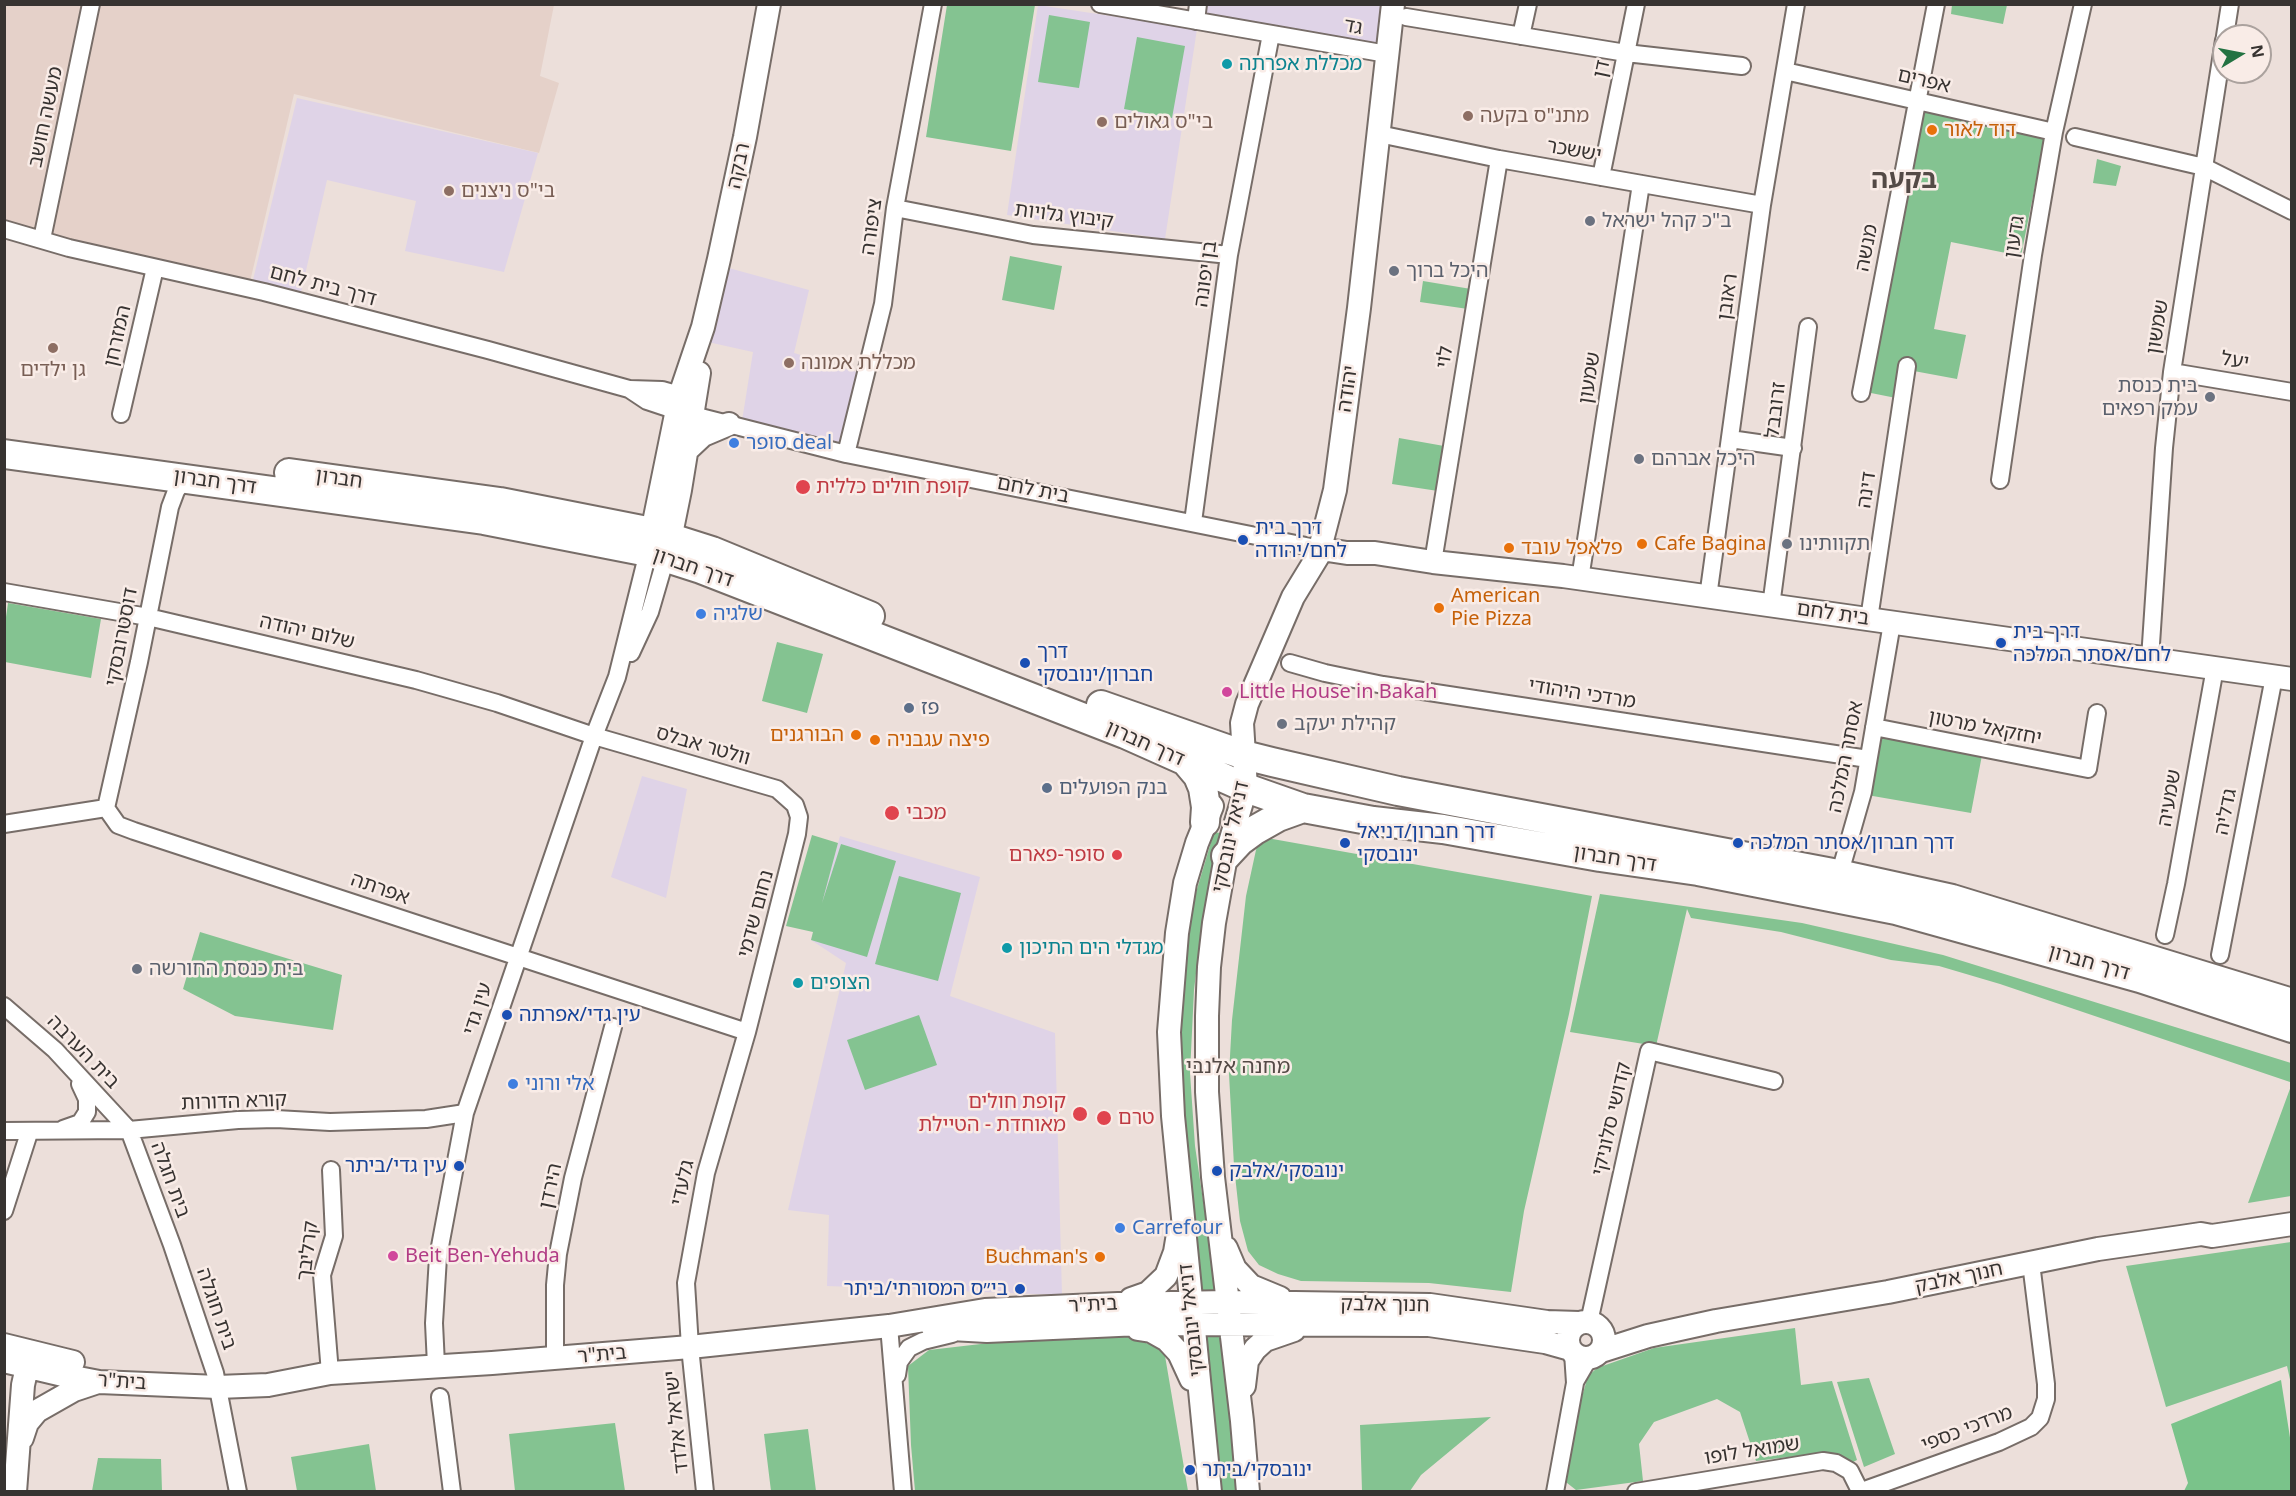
<!DOCTYPE html>
<meta charset="utf-8">
<style>
body{margin:0}
#map{position:relative;width:2296px;height:1496px;overflow:hidden;background:#ecdfda;font-family:"Noto Sans",sans-serif}
canvas{display:block}
.frame{position:absolute;inset:0;border:6px solid #373331;pointer-events:none}
.north{position:absolute;left:2212px;top:24px;width:60px;height:60px;box-sizing:border-box;background:#f9ece7;border:2px solid #aba29e;border-radius:50%;rotate:80deg;font-size:16px;font-weight:700;line-height:24px;text-align:center;color:#373331}
.north::after{content:'';display:block;margin:auto;width:21px;height:27px;background:#237242;clip-path:polygon(50% 0,100% 100%,50% 72%,0 100%)}
</style>
<div id="map">
<canvas width="2296" height="1496"></canvas>
<div class="frame"></div>
<div class="north">N</div>
</div>
<script>
const c = document.querySelector('canvas').getContext('2d');
c.lineJoin = 'round';
function fill(path, color) {
  c.fillStyle = color;
  c.fill(path, 'evenodd');
}
function toPath(rows) {
  const path = new Path2D();
  for (const r of rows) {
    if (r.length === 3) {
      path.moveTo(r[0] + r[2], r[1]);
      path.arc(r[0], r[1], r[2], 0, 2 * Math.PI);
      continue;
    }
    path.moveTo(r[0], r[1]);
    for (let i = 2; i < r.length; i += 2) path.lineTo(r[i], r[i + 1]);
  }
  return path;
}
function strokePath(path, color, width, dash) {
  c.strokeStyle = color;
  c.lineWidth = width;
  c.lineCap = dash ? 'butt' : 'round';
  c.setLineDash(dash || []);
  c.stroke(path);
}
function label(font, color, halo, rows, align = 'center') {
  c.font = font + ' "Noto Sans","Noto Sans Hebrew",sans-serif';
  c.lineWidth = 5;
  c.setLineDash([]);
  c.textBaseline = 'middle';
  c.strokeStyle = halo;
  c.fillStyle = color;
  for (const [text, x, y, turn = 0] of rows) {
    c.save();
    c.translate(x, y);
    c.rotate((+turn || 0) * Math.PI / 180);
    c.textAlign = isNaN(turn) ? turn : align;
    if (halo) c.strokeText(text, 0, 0);
    c.fillText(text, 0, 0);
    c.restore();
  }
}
fill(toPath([
 [4,5,554,5,540,76,559,83,539,153,294,94,249,286,5,227]
]), '#e5d1c9');
fill(toPath([
 [1038,5,1197,29,1165,239,1007,215],
 [1203,5,1386,5,1381,48,1202,15],
 [297,98,538,153,504,272,405,251,416,201,327,180,301,292,252,284],
 [725,267,809,290,794,353,860,373,842,447,742,421,753,352,708,342],
 [642,776,687,789,666,898,611,877],
 [840,836,980,877,950,996,1055,1033,1062,1295,827,1286,829,1215,788,1210,846,963,811,940]
]), '#dfd3e7');
fill(toPath([
 [1029,4,1035,5,1011,151,926,137,947,5],
 [1952,5,1952,4,2007,5,2003,24,1951,14],
 [1049,15,1090,22,1079,88,1038,82],
 [1137,37,1185,46,1172,118,1124,109],
 [1921,111,2045,136,2021,256,1951,242,1934,329,1966,335,1957,379,1903,369,1896,398,1866,392],
 [2097,159,2121,166,2116,186,2093,183],
 [1010,256,1062,266,1054,310,1002,300],
 [1423,281,1471,289,1468,309,1420,302],
 [1399,438,1444,446,1438,491,1392,484],
 [8,603,101,619,91,678,5,662,5,624],
 [777,642,823,654,807,713,762,701],
 [1880,735,1982,755,1971,813,1867,795],
 [1214,832,1220,833,1202,924,1194,990,1190,1073,1195,1146,1217,1295,1200,1295,1177,1096,1181,968,1192,906],
 [812,835,838,843,822,903,841,844,896,861,867,957,811,940,813,932,786,926],
 [1267,838,1592,896,1569,1014,1524,1211,1511,1292,1429,1283,1301,1281,1278,1274,1259,1265,1248,1251,1240,1221,1234,1166,1229,1074,1232,1020,1246,896,1256,850,1258,844],
 [899,876,961,893,938,981,875,964],
 [1600,894,1802,923,1943,955,2291,1063,2291,1078,2290,1082,2000,984,1939,966,1891,960,1781,932,1691,918,1687,909,1656,1046,1570,1032],
 [200,932,342,975,333,1030,235,1016,183,989],
 [919,1015,937,1065,865,1090,847,1040],
 [2291,1086,2291,1196,2248,1203],
 [2291,1242,2291,1384,2287,1366,2166,1407,2126,1266],
 [1795,1328,1801,1385,1832,1381,1857,1460,1853,1462,1837,1454,1813,1454,1756,1461,1740,1412,1717,1399,1654,1422,1639,1444,1643,1481,1576,1490,1562,1479,1571,1434,1588,1376,1597,1368,1654,1348],
 [1201,1330,1220,1332,1240,1491,1219,1491],
 [1120,1333,1164,1350,1188,1491,915,1491,911,1445,908,1366,929,1350,1024,1339],
 [1869,1378,1895,1454,1864,1467,1837,1382],
 [1491,1417,1421,1475,1410,1491,1362,1491,1360,1425],
 [615,1423,625,1491,515,1491,509,1434],
 [808,1429,816,1491,771,1491,764,1434],
 [369,1444,376,1491,297,1491,291,1457],
 [98,1458,161,1459,162,1491,92,1491]
]), '#84c391');
fill(toPath([
 [2281,1380,2291,1444,2291,1491,2184,1491,2188,1483,2171,1424]
]), '#7ac38a');
const street = toPath([
 [1100,4,1387,54],
 [1406,17,1626,53,1742,66],
 [1196,21,1198,4],
 [1521,36,1528,4],
 [2225,36,2230,4],
 [1785,71,2054,132],
 [1379,134,1499,159,1762,205],
 [2075,137,2204,167,2292,211],
 [1601,177,1636,4],
 [895,208,1033,235,1229,255],
 [4,229,69,248,264,292,488,350,629,389,647,401,677,411,846,454,1321,549],
 [42,239,91,4],
 [2172,372,2292,392],
 [630,389,662,390,680,395,687,403],
 [1861,393,1936,4],
 [121,414,155,268],
 [1730,439,1793,448],
 [846,454,883,304,895,208,933,4],
 [2000,480,2033,255,2054,132,2083,4],
 [1193,522,1229,255,1271,34],
 [1433,562,1499,159],
 [1580,579,1641,184],
 [4,592,148,617,416,680,497,703,594,736,777,789,795,805,799,817,797,834,747,1032,706,1173,686,1283,690,1347,705,1492],
 [1708,597,1762,205,1796,4],
 [1771,606,1808,327],
 [1869,619,1907,366],
 [631,653,650,612,666,557],
 [2150,659,2164,448,2172,372,2224,40],
 [1290,663,1325,673,1383,685,1868,759],
 [1874,727,2088,769,2097,713],
 [106,808,118,825,134,831,747,1032],
 [106,808,139,662,170,507,176,491,185,478],
 [4,824,106,808],
 [1837,883,1863,792,1892,623],
 [2165,935,2176,884,2215,668],
 [2220,955,2274,677],
 [4,1006,55,1050,129,1130,172,1245,215,1373,238,1492],
 [63,1129,80,1123,87,1112,87,1099,80,1084],
 [4,1131,129,1130,238,1120,276,1119,330,1122,426,1119,465,1113],
 [4,1211,29,1133],
 [1589,1322,1649,1051,1774,1081],
 [889,1326,903,1492],
 [555,1358,555,1285,558,1254,573,1178,613,1027],
 [436,1365,434,1323,438,1257,465,1113,594,736,617,677,648,552],
 [330,1373,322,1275,334,1236,331,1170],
 [897,1375,899,1362,909,1348,923,1341,952,1334],
 [1575,1382,1589,1358],
 [440,1397,452,1492],
 [1555,1492,1575,1383,1573,1353],
 [1636,1492,1823,1461,1836,1463,1850,1471,1860,1491],
 [1859,1492,1999,1442,2031,1427,2040,1418,2046,1399,2046,1384,2031,1263]
]);
const secondary = toPath([
 [687,450,703,435,729,424],
 [649,547,680,395,703,327,719,259,745,137,769,4],
 [1321,549,1347,553,1375,553,1433,562,1563,576,2292,679],
 [667,554,680,490,699,373],
 [1226,1248,1235,1269,1251,1286,1280,1298],
 [1131,1299,1148,1293,1166,1276,1175,1252,1178,1234],
 [1586,1340,18],
 [933,1328,987,1331,1140,1324,1429,1325,1545,1342,1570,1349],
 [1138,1329,1151,1331,1167,1340,1179,1353,1191,1379],
 [4,1345,73,1362],
 [1601,1351,1648,1336,1716,1321,1888,1292,2098,1249,2181,1237,2201,1234,2212,1236,2292,1224],
 [4,1361,63,1375,99,1382,218,1387,268,1385,330,1373,492,1363,690,1347,889,1326,985,1310,1118,1304,1227,1302,1430,1305,1547,1322,1579,1323],
 [1244,1386,1247,1361,1255,1349,1265,1340,1294,1330],
 [22,1438,27,1423,37,1411,74,1390,98,1382],
 [15,1492,23,1385,27,1367,36,1354],
 [1210,1492,1173,1116,1169,1032,1177,933,1185,883,1197,843,1212,806],
 [1248,1492,1242,1421,1213,1177,1207,1092,1207,1016,1209,967,1214,923,1226,856,1246,788,1242,723,1247,704,1293,597,1318,556,1335,490,1359,308,1393,4]
]);
const highway = toPath([
 [4,454,484,520,648,552,701,569,1125,734,1246,788,1303,808,1373,821,1443,829,1600,857,1698,871,1896,910,2140,978,2292,1028],
 [289,473,500,502,652,532,712,551,870,616],
 [1101,705,1244,755,1272,762,1398,791,1838,874,1952,899,2292,1003],
 [1187,763,1198,776,1203,788,1206,807,1205,822],
 [1226,856,1240,841,1255,830,1278,817,1303,808]
]);
strokePath(street, '#776d68', 20);
strokePath(secondary, '#776d68', 26);
strokePath(highway, '#776d68', 32);
strokePath(street, '#fff', 16);
strokePath(secondary, '#fff', 22);
strokePath(highway, '#fff', 28);
for (const [x, y, r, color] of [
 [1227,64,6,"#0f9aa8"],
 [1468,116,6,"#8d6e63"],
 [1102,122,6,"#8d6e63"],
 [1932,130,6,"#e8710a"],
 [449,191,6,"#8d6e63"],
 [1590,221,6,"#6b7280"],
 [1394,271,6,"#6b7280"],
 [53,348,6,"#8d6e63"],
 [789,363,6,"#8d6e63"],
 [2210,397,6,"#6b7280"],
 [734,443,6,"#3f7fe0"],
 [1639,459,6,"#6b7280"],
 [803,487,8,"#e0444e"],
 [1243,540,6,"#1a4fb4"],
 [1642,544,6,"#e8710a"],
 [1787,544,6,"#6b7280"],
 [1509,548,6,"#e8710a"],
 [1439,608,6,"#e8710a"],
 [701,614,6,"#3f7fe0"],
 [2001,643,6,"#1a4fb4"],
 [1025,663,6,"#1a4fb4"],
 [1227,692,6,"#d1479c"],
 [909,708,6,"#5c6f8a"],
 [1282,724,6,"#6b7280"],
 [856,735,6,"#e8710a"],
 [875,740,6,"#e8710a"],
 [1047,788,6,"#5c6f8a"],
 [892,813,8,"#e0444e"],
 [1345,843,6,"#1a4fb4"],
 [1738,843,6,"#1a4fb4"],
 [1117,855,6,"#e0444e"],
 [1007,948,6,"#0f9aa8"],
 [137,969,6,"#6b7280"],
 [798,983,6,"#0f9aa8"],
 [507,1015,6,"#1a4fb4"],
 [513,1084,6,"#3f7fe0"],
 [1080,1114,8,"#e0444e"],
 [1104,1118,8,"#e0444e"],
 [459,1166,6,"#1a4fb4"],
 [1217,1171,6,"#1a4fb4"],
 [1120,1228,6,"#3f7fe0"],
 [393,1256,6,"#d1479c"],
 [1100,1257,6,"#e8710a"],
 [1020,1289,6,"#1a4fb4"],
 [1190,1470,6,"#1a4fb4"]
]) {
  const dot = new Path2D();
  dot.arc(x, y, r, 0, 2 * Math.PI);
  c.fillStyle = color;
  c.fill(dot);
  strokePath(dot, '#f9ece7', 2);
}
label('20px', '#373331', '#f9ece7', [
 ["גד",1353,27,10],
 ["דן",1602,69,-78],
 ["אפרים",1924,81,13],
 ["מעשה חושב",46,117,-78],
 ["יששכר",1574,151,10],
 ["רבקה",739,166,-78],
 ["קיבוץ גלויות",1064,216,7],
 ["ציפורה",872,227,-82],
 ["גדעון",2015,237,-81],
 ["מנשה",1867,248,-79],
 ["בן יפונה",1206,274,-82],
 ["דרך בית לחם",323,286,15],
 ["ראובן",1728,297,-82],
 ["שמשון",2158,327,-81],
 ["המזרחן",118,336,-77],
 ["לוי",1445,357,-81],
 ["יעל",2235,361,10],
 ["שמעון",1590,378,-81],
 ["יהודה",1348,389,-82],
 ["זרובבל",1776,410,-83],
 ["חברון",339,479,8],
 ["דרך חברון",215,482,8],
 ["בית לחם",1033,490,11],
 ["דינה",1867,490,-82],
 ["דרך חברון",693,568,19],
 ["בית לחם",1833,614,8],
 ["שלום יהודה",307,632,13],
 ["דוסטרובסקי",122,637,-79],
 ["מרדכי היהודי",1582,694,9],
 ["יחזקאל מרטון",1985,728,11],
 ["דרך חברון",1145,744,24],
 ["וולטר אבלס",703,746,16],
 ["אסתר המלכה",1846,757,-79],
 ["שמעיה",2170,798,-80],
 ["גדליה",2226,812,-79],
 ["דניאל ינובסקי",1231,837,-78],
 ["דרך חברון",1615,859,9],
 ["אפרתה",380,889,19],
 ["נחום שדמי",756,914,-75],
 ["דרך חברון",2089,963,16],
 ["עין גדי",478,1009,-72],
 ["בית הערבה",83,1052,46],
 ["קורא הדורות",234,1102,-2],
 ["קדושי סלוניקי",1612,1119,-77],
 ["בית חגלה",170,1180,70],
 ["גלעדי",683,1183,-77],
 ["הירדן",551,1186,-78],
 ["קרליבך",308,1251,-83],
 ["חנוך אלבק",1959,1278,-12],
 ["בית\"ר",1093,1305,-3],
 ["חנוך אלבק",1385,1305,1],
 ["בית חוגלה",216,1309,71],
 ["דניאל ינובסקי",1192,1320,-96],
 ["בית\"ר",602,1355,-5],
 ["בית\"ר",122,1382,4],
 ["ישראל אלדד",677,1422,-96],
 ["מרדכי כספי",1967,1429,-21],
 ["שמואל לופו",1752,1451,-9]
]);
label('20px', '#0d838f', '#f9ece7', [
 ["מכללת אפרתה",1239,64],
 ["מגדלי הים התיכון",1019,948],
 ["הצופים",810,983]
], 'left');
label('20px', '#785e54', '#f9ece7', [
 ["מתנ\"ס בקעה",1480,116],
 ["בי\"ס גאולים",1114,122],
 ["בי\"ס ניצנים",461,191],
 ["מכללת אמונה",801,363],
 ["גן ילדים",53,370,"center"]
], 'left');
label('20px', '#c56008', '#f9ece7', [
 ["דוד לאור",1944,130],
 ["Cafe Bagina",1654,544],
 ["פלאפל עובד",1521,548],
 ["American",1451,596],
 ["Pie Pizza",1451,619],
 ["הבורגנים",844,735,"right"],
 ["פיצה עגבניה",887,740],
 ["Buchman's",1088,1257,"right"]
], 'left');
label('20px', '#5b616d', '#f9ece7', [
 ["ב\"כ קהל ישראל",1602,221],
 ["היכל ברוך",1406,271],
 ["בית כנסת",2198,386,"right"],
 ["עמק רפאים",2198,409,"right"],
 ["היכל אברהם",1651,459],
 ["תקוותינו",1799,544],
 ["קהילת יעקב",1294,724],
 ["בית כנסת החורשה",149,969]
], 'left');
label('20px', '#366cbe', '#f9ece7', [
 ["סופר deal",746,443],
 ["שלגיה",713,614],
 ["אלי ורוני",525,1084],
 ["Carrefour",1132,1228]
], 'left');
label('20px', '#be3a42', '#f9ece7', [
 ["קופת חולים כללית",816,487],
 ["מכבי",906,813],
 ["סופר-פארם",1105,855,"right"],
 ["קופת חולים",1066,1102,"right"],
 ["מאוחדת - הטיילת",1066,1125,"right"],
 ["טרם",1118,1118]
], 'left');
label('20px', '#164399', '#f9ece7', [
 ["דרך בית",1255,528],
 ["לחם/יהודה",1255,551],
 ["דרך בית",2013,632],
 ["לחם/אסתר המלכה",2013,655],
 ["דרך",1037,652],
 ["חברון/ינובסקי",1037,675],
 ["דרך חברון/דניאל",1357,832],
 ["ינובסקי",1357,855],
 ["דרך חברון/אסתר המלכה",1750,843],
 ["עין גדי/אפרתה",519,1015],
 ["עין גדי/ביתר",447,1166,"right"],
 ["ינובסקי/אלבק",1229,1171],
 ["בי״ס המסורתי/ביתר",1008,1289,"right"],
 ["ינובסקי/ביתר",1202,1470]
], 'left');
label('20px', '#b23c85', '#f9ece7', [
 ["Little House in Bakah",1239,692],
 ["Beit Ben-Yehuda",405,1256]
], 'left');
label('20px', '#4e5e75', '#f9ece7', [
 ["פז",921,708],
 ["בנק הפועלים",1059,788]
], 'left');
label('21px', '#544a46', '#f9ece7', [
 ["מחנה אלנבי",1238,1067]
]);
label('bold 26px', '#544a46', '#f9ece7', [
 ["בקעה",1904,181]
]);
</script>
